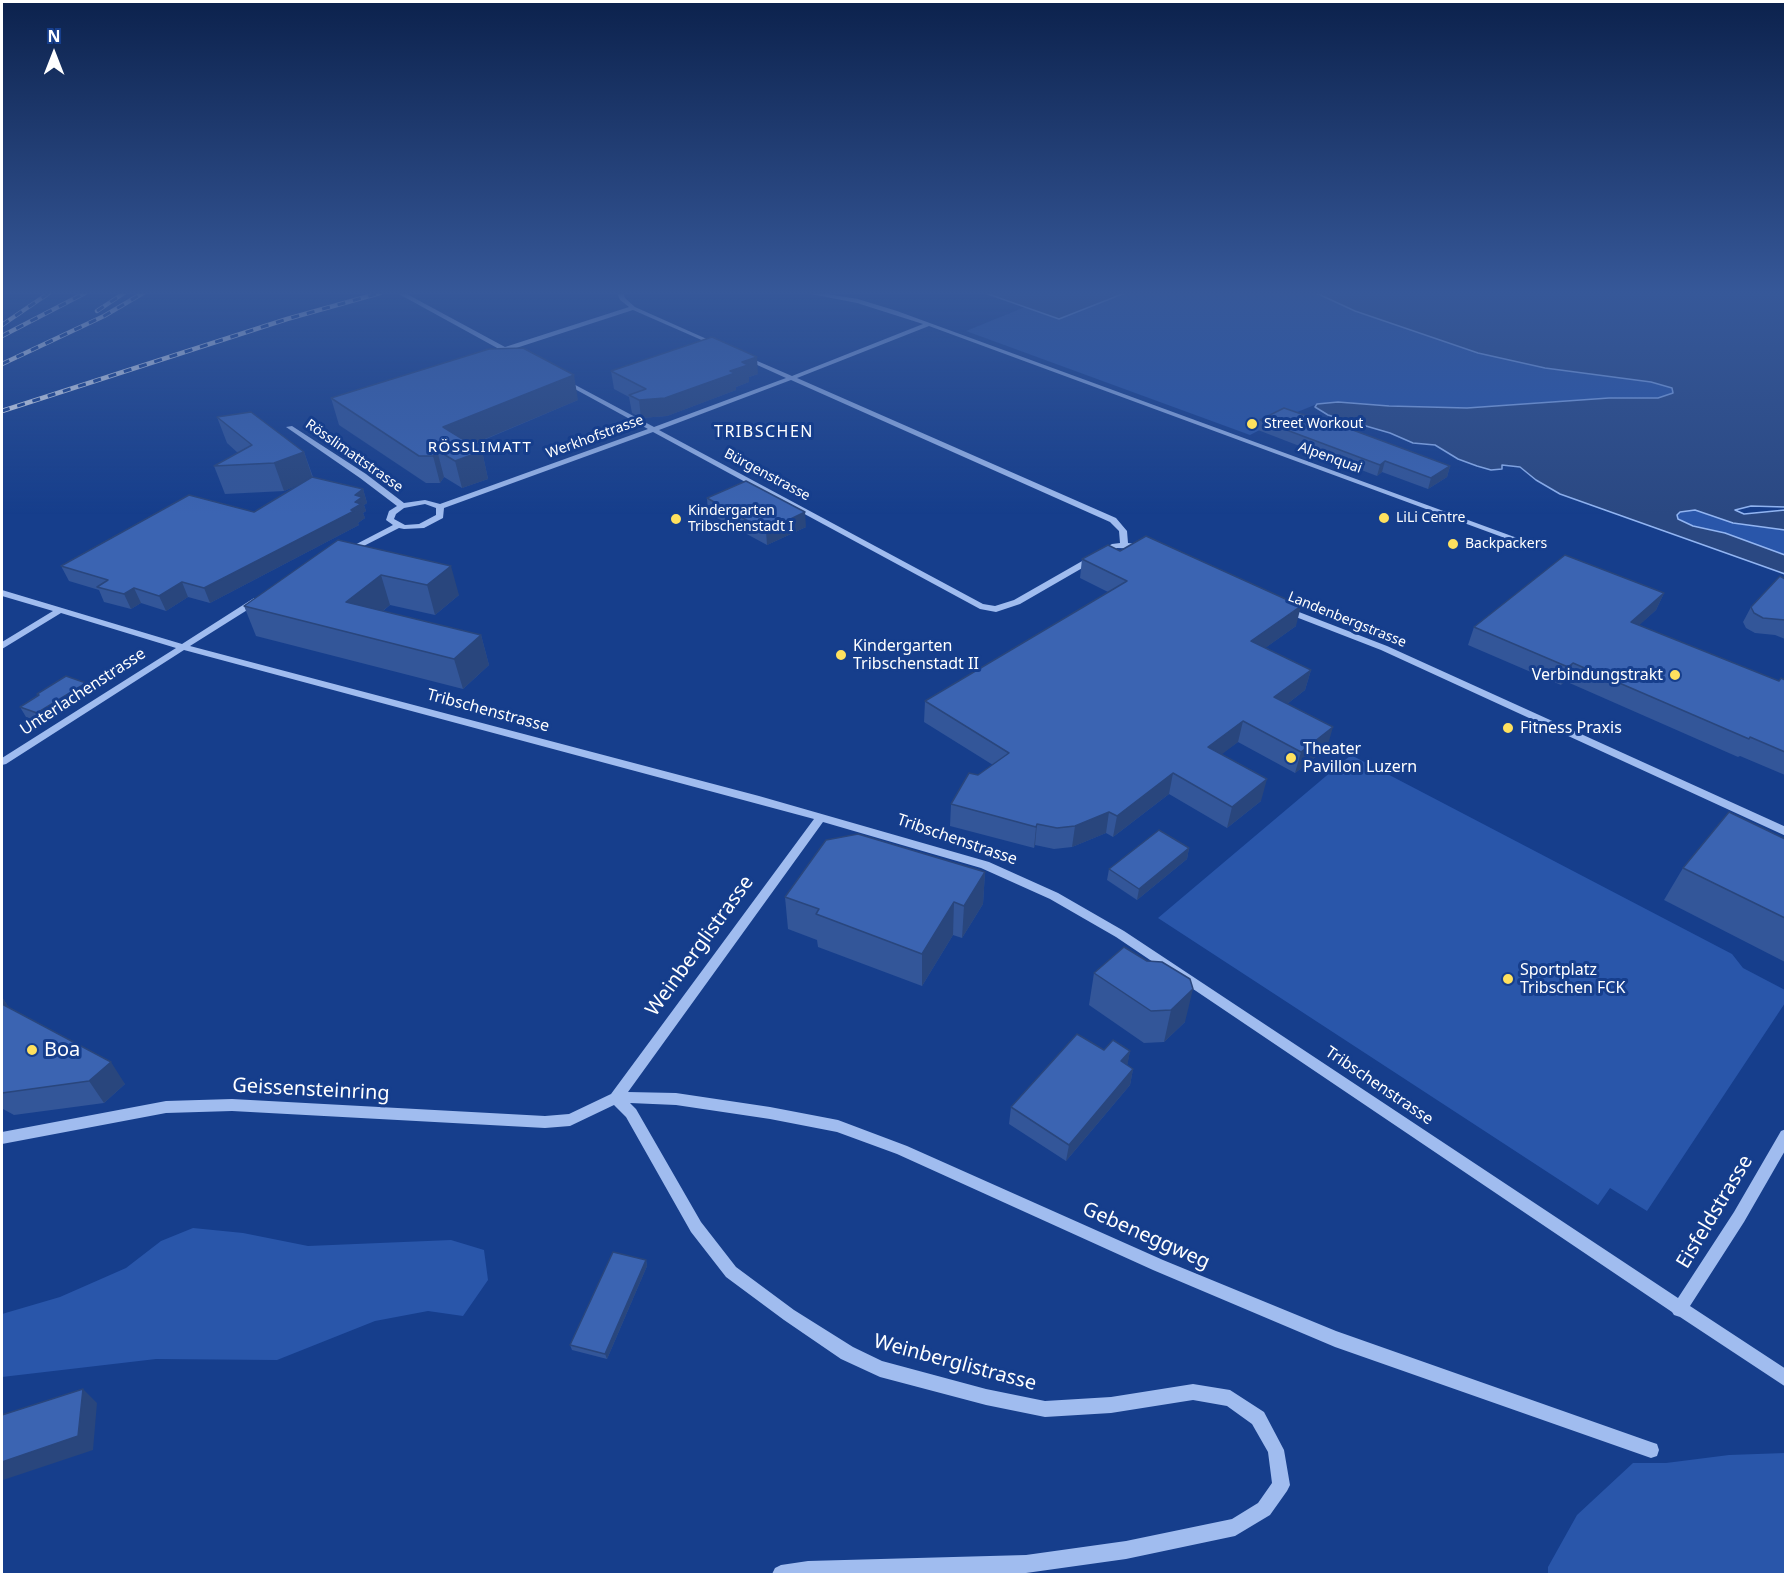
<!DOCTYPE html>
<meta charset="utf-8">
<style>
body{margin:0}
#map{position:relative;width:1787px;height:1576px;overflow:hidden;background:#163e8c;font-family:"Noto Sans",sans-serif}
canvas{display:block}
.frame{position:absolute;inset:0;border:3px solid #fff;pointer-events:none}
.north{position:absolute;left:24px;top:24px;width:60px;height:60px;-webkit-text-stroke:4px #163e8c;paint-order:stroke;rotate:0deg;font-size:16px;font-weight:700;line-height:24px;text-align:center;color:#fff}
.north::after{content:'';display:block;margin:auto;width:21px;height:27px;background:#fff;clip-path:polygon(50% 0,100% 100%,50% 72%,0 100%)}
</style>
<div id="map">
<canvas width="1787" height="1576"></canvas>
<div class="frame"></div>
<div class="north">N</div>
</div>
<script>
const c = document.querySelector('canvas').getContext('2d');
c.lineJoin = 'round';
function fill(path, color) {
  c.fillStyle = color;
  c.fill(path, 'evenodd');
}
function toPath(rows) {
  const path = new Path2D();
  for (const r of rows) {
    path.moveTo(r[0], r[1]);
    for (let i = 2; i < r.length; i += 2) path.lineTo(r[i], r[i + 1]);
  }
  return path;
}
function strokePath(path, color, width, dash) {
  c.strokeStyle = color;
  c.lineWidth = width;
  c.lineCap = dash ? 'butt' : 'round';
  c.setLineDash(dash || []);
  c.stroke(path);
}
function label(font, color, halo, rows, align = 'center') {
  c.font = font + ' "Noto Sans",sans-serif';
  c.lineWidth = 6;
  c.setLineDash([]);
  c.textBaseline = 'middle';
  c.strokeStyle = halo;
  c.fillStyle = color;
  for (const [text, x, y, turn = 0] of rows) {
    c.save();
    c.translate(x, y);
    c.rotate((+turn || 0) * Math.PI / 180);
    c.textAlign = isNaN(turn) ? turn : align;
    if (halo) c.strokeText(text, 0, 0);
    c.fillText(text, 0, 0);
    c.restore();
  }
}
fill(toPath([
 [1125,293,1316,293,1355,311,1478,353,1545,368,1651,382,1672,388,1674,391,1673,393,1658,398,1609,398,1467,408,1389,406,1338,402,1317,404,1285,417,1250,435,966,331,1025,307,1059,319],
 [1695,510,1733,523,1785,530,1785,555,1725,533,1693,526,1678,519,1677,515,1680,512],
 [1351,755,1732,954,1743,968,1785,990,1785,1003,1647,1211,1610,1188,1598,1205,1158,918],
 [193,1228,243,1233,308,1246,451,1240,484,1250,488,1280,463,1316,428,1311,375,1321,277,1360,156,1359,2,1377,2,1314,60,1297,126,1268,161,1241],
 [1785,1453,1785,1574,1548,1574,1548,1567,1577,1515,1633,1463,1666,1463,1729,1455]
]), '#2956aa');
const water = toPath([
 [985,293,1125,293,1059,319,985,293],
 [1316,293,1785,293,1785,507,1751,506,1735,510,1744,514,1785,510,1785,530,1733,523,1695,510,1680,512,1677,515,1678,519,1693,526,1725,533,1785,555,1785,574,1560,494,1536,480,1520,467,1502,465,1502,469,1491,470,1477,466,1458,459,1435,445,1413,443,1390,433,1328,415,1315,407,1317,404,1338,402,1389,406,1467,408,1609,398,1658,398,1673,393,1672,388,1651,382,1545,368,1478,353,1355,311,1316,293]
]);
fill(water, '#2a4882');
strokePath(water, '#92b5f2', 1.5);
fill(toPath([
 [397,293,405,293,505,347,629,307,620,300,617,293,623,293,625,298,635,307,718,344,713,345,633,310,510,350,516,354,513,356,504,352,498,352,497,351,499,349,397,293],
 [806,293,820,293,858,299,897,311,1539,546,1535,548,1532,548,929,326,797,378,1116,518,1127,531,1128,543,1146,545,1146,549,1117,548,1020,604,996,612,980,609,653,432,444,508,443,518,424,528,404,529,399,528,348,554,345,554,345,550,393,525,386,520,389,511,397,506,360,478,286,427,292,426,366,474,404,503,425,500,440,504,648,429,562,382,562,380,566,380,654,427,786,378,744,359,744,357,748,357,792,376,923,324,857,303,806,293],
 [791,380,1110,522,1119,531,1120,543,1112,544,1014,600,995,606,983,604,659,430,791,380],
 [425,504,436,508,436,515,419,524,405,525,394,519,396,514,404,508,425,504],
 [2,590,182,644,254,598,260,598,260,602,190,646,759,796,989,862,1058,893,1124,931,1678,1298,1734,1212,1781,1131,1786,1129,1786,1149,1744,1222,1690,1306,1786,1369,1786,1387,1680,1317,1674,1315,1672,1312,1116,937,1050,899,981,868,823,822,628,1092,676,1093,770,1107,838,1120,907,1146,1163,1260,1336,1331,1651,1442,1657,1444,1659,1450,1657,1456,1651,1458,1335,1347,1153,1270,897,1154,837,1132,770,1119,676,1105,630,1103,636,1109,701,1222,736,1267,794,1310,853,1347,882,1361,986,1389,1045,1401,1111,1397,1193,1384,1230,1390,1264,1412,1284,1450,1290,1485,1287,1491,1270,1515,1235,1536,1126,1559,1026,1573,772,1574,775,1568,781,1565,808,1561,1026,1555,1126,1541,1232,1519,1258,1503,1272,1483,1268,1452,1252,1424,1227,1406,1193,1400,1111,1413,1045,1417,986,1405,880,1377,841,1359,784,1320,726,1277,691,1232,626,1117,614,1105,570,1126,545,1128,232,1111,166,1113,2,1144,2,1132,166,1101,232,1099,545,1116,569,1114,611,1094,814,819,184,650,6,764,2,765,2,758,176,648,61,613,2,649,2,642,53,611,2,596,2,590],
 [1286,607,1387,646,1786,827,1786,836,1381,650,1283,612,1283,608,1286,607]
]), '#a0bcef');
const rail = toPath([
 [97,311,124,293],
 [2,325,49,293],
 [2,336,85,293],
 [2,364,104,316,143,293],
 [2,411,287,319,380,293]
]);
strokePath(rail, '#fff', 4.5);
strokePath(rail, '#163e8c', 3, [8]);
fill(toPath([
 [611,371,758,374,749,377,749,382,736,387,736,390,667,416,641,418,632,413,629,397,614,389],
 [331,398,578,400,472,445,482,451,488,479,462,488,444,477,440,483,426,483,339,425],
 [217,417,304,452,313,477,363,489,367,503,364,505,366,511,363,513,365,518,358,523,359,525,210,603,188,597,166,611,141,603,131,609,104,602,99,590,69,581,61,566,254,512,300,484,284,491,225,494,214,466,238,453,227,443],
 [1260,420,1450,466,1447,477,1428,489,1382,472,1377,476,1258,430],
 [707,498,806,527,767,545,708,513],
 [338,540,459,595,435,615,390,605,383,611,481,635,489,665,463,689,256,636,244,606],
 [1082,559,1296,626,1265,648,1311,670,1305,690,1287,704,1327,748,1295,773,1238,742,1221,754,1261,801,1227,828,1169,794,1113,837,1106,833,1072,847,1054,849,1035,845,1034,848,950,826,951,804,978,775,993,765,924,722,925,701,1108,592,1080,578],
 [1785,579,1785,639,1775,635,1755,633,1746,628,1743,622,1751,607],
 [1664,593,1656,610,1639,625,1779,681,1785,680,1785,775,1740,756,1738,757,1565,681,1561,685,1468,645,1474,627],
 [86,683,91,694,43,724,26,717,20,707,38,695,37,694],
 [1785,839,1785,962,1664,900,1683,868],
 [1189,848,1187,859,1137,900,1107,880,1109,869],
 [985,872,983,904,962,938,953,935,922,986,818,947,817,940,788,929,785,897],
 [1124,947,1185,1022,1164,1042,1144,1043,1089,1005,1094,973],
 [2,997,9,1008,125,1084,104,1103,14,1115,3,1109,2,1112],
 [1104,1050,1130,1051,1127,1065,1133,1069,1130,1085,1066,1161,1009,1124,1011,1107],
 [646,1260,647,1266,607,1359,572,1350,570,1345]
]), '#335699');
fill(toPath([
 [757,357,758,374,749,377,749,382,736,387,736,390,667,416,641,418,639,400,730,371,742,362],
 [574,375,578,400,449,454,443,427],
 [437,450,444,477,440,483,433,456],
 [482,451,488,479,462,488,455,461],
 [304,452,313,479,284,491,274,463],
 [1385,461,1382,472,1377,476,1380,465],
 [1450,466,1447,477,1428,489,1431,478],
 [363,489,367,503,364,505,366,511,363,513,365,518,358,523,359,525,210,603,204,588,351,510,355,495],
 [805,512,806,527,767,545,766,531],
 [451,566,459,595,435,615,427,585],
 [381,575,390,605,356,632,346,602],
 [182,582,188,597,166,611,159,596],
 [134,588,141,603,131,609,124,594],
 [1664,593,1656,610,1623,640,1631,622],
 [1301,606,1296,626,1247,661,1251,641],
 [481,635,489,665,463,689,454,659],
 [1573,663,1565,681,1561,685,1568,667],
 [1311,670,1305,690,1269,718,1274,697],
 [86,683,91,694,43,724,37,713],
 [1243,721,1238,742,1204,768,1208,747],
 [1333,727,1327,748,1295,773,1301,752],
 [1173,773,1169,794,1113,837,1117,816],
 [1267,779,1261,801,1227,828,1232,807],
 [1109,812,1106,833,1072,847,1075,826],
 [1037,824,1035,845,1034,848,1036,827],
 [1189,848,1187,859,1137,900,1139,889],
 [985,872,983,904,962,938,964,906],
 [954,902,953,935,922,986,922,954],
 [1193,989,1185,1022,1164,1042,1171,1010],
 [2,997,10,1009,2,1016],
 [1130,1051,1127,1067,1121,1061],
 [111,1062,125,1084,104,1103,89,1081],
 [1133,1069,1130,1085,1066,1161,1069,1145],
 [646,1260,647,1266,607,1359,605,1354],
 [83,1389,97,1403,93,1450,3,1480,2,1479,2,1462]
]), '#29467d');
const building = toPath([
 [712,337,757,357,742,362,748,365,730,371,735,373,665,398,639,400,629,395,646,389,611,371,712,337],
 [523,348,574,375,443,427,482,451,455,461,437,450,433,456,419,456,331,398,489,349,523,348],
 [1284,408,1339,427,1342,426,1450,466,1431,478,1385,461,1380,465,1260,420,1284,408],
 [251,412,304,452,274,463,214,466,252,445,217,417,251,412],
 [312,477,363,489,355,495,362,497,355,502,361,504,351,510,354,511,204,588,182,582,159,596,134,588,124,594,97,587,108,580,61,566,189,495,254,512,312,477],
 [746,481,805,512,766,531,707,498,746,481],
 [1146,536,1301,606,1251,641,1311,670,1274,697,1333,727,1301,752,1243,721,1208,747,1267,779,1232,807,1173,773,1117,816,1109,812,1075,826,1057,828,1037,824,1036,827,951,804,969,773,978,775,1009,753,925,701,1127,581,1082,559,1108,545,1120,551,1146,536],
 [338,540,451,566,427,585,381,575,346,602,481,635,454,659,244,606,338,540],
 [1565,555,1664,593,1631,622,1779,681,1781,678,1785,680,1785,752,1750,737,1749,739,1573,663,1568,667,1474,627,1565,555],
 [1780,576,1785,579,1785,620,1763,618,1754,613,1751,607,1780,576],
 [66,676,86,683,37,713,20,707,39,695,37,694,66,676],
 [1729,812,1785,839,1785,918,1683,868,1729,812],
 [1159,830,1189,848,1139,889,1109,869,1159,830],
 [858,834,985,872,964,906,954,902,922,954,816,914,819,909,785,897,826,840,858,834],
 [1124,947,1147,961,1162,962,1190,979,1193,989,1171,1010,1151,1011,1094,973,1124,947],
 [2,1004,111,1062,89,1081,2,1093,2,1004],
 [1077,1034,1104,1050,1113,1040,1130,1051,1121,1061,1133,1069,1069,1145,1011,1107,1077,1034],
 [613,1252,646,1260,605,1354,570,1345,613,1252],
 [83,1389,78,1436,2,1462,2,1415,83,1389]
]);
fill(building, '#3b64b2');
strokePath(building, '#29467d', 1.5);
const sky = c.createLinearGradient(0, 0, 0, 514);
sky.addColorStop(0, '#0c224d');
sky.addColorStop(0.57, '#365899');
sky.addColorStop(1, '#36589900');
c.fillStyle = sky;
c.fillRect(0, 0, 1787, 514);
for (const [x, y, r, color] of [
 [1252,424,6,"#ffe15e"],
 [1384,518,6,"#ffe15e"],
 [676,519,6,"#ffe15e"],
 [1453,544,6,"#ffe15e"],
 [841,655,6,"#ffe15e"],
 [1675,675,6,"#ffe15e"],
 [1508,728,6,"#ffe15e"],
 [1291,758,6,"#ffe15e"],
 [1508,979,6,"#ffe15e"],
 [32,1050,6,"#ffe15e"]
]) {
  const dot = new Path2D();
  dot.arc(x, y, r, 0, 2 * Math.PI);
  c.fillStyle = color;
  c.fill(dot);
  strokePath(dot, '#163e8c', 2);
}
label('14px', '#fff', '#163e8c', [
 ["Street Workout",1264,424],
 ["Kindergarten",688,511],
 ["Tribschenstadt I",688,527],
 ["LiLi Centre",1396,518],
 ["Backpackers",1465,544]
], 'left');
label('14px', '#fff', '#163e8c', [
 ["Werkhofstrasse",595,437,-20],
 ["Rösslimattstrasse",354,456,35],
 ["Alpenquai",1330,458,20],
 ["Bürgenstrasse",767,475,28],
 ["Landenbergstrasse",1347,620,22]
]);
c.letterSpacing = '1.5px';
label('15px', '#fff', '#163e8c', [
 ["RÖSSLIMATT",480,448]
]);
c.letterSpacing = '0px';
c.letterSpacing = '1.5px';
label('16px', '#fff', '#163e8c', [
 ["TRIBSCHEN",764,432]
]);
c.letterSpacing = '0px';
label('16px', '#fff', '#163e8c', [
 ["Kindergarten",853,646],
 ["Tribschenstadt II",853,664],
 ["Verbindungstrakt",1663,675,"right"],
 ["Fitness Praxis",1520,728],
 ["Theater",1303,749],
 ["Pavillon Luzern",1303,767],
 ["Sportplatz",1520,970],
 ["Tribschen FCK",1520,988]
], 'left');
label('16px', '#fff', '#163e8c', [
 ["Unterlachenstrasse",83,692,-33],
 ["Tribschenstrasse",488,711,15],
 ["Tribschenstrasse",957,840,19],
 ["Tribschenstrasse",1379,1086,34]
]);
label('20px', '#fff', '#163e8c', [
 ["Weinberglistrasse",700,946,-54],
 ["Geissensteinring",311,1090,3],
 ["Eisfeldstrasse",1715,1212,-59],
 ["Gebeneggweg",1146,1236,24],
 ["Weinberglistrasse",955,1363,15]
]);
label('20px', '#fff', '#163e8c', [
 ["Boa",44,1050]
], 'left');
</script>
